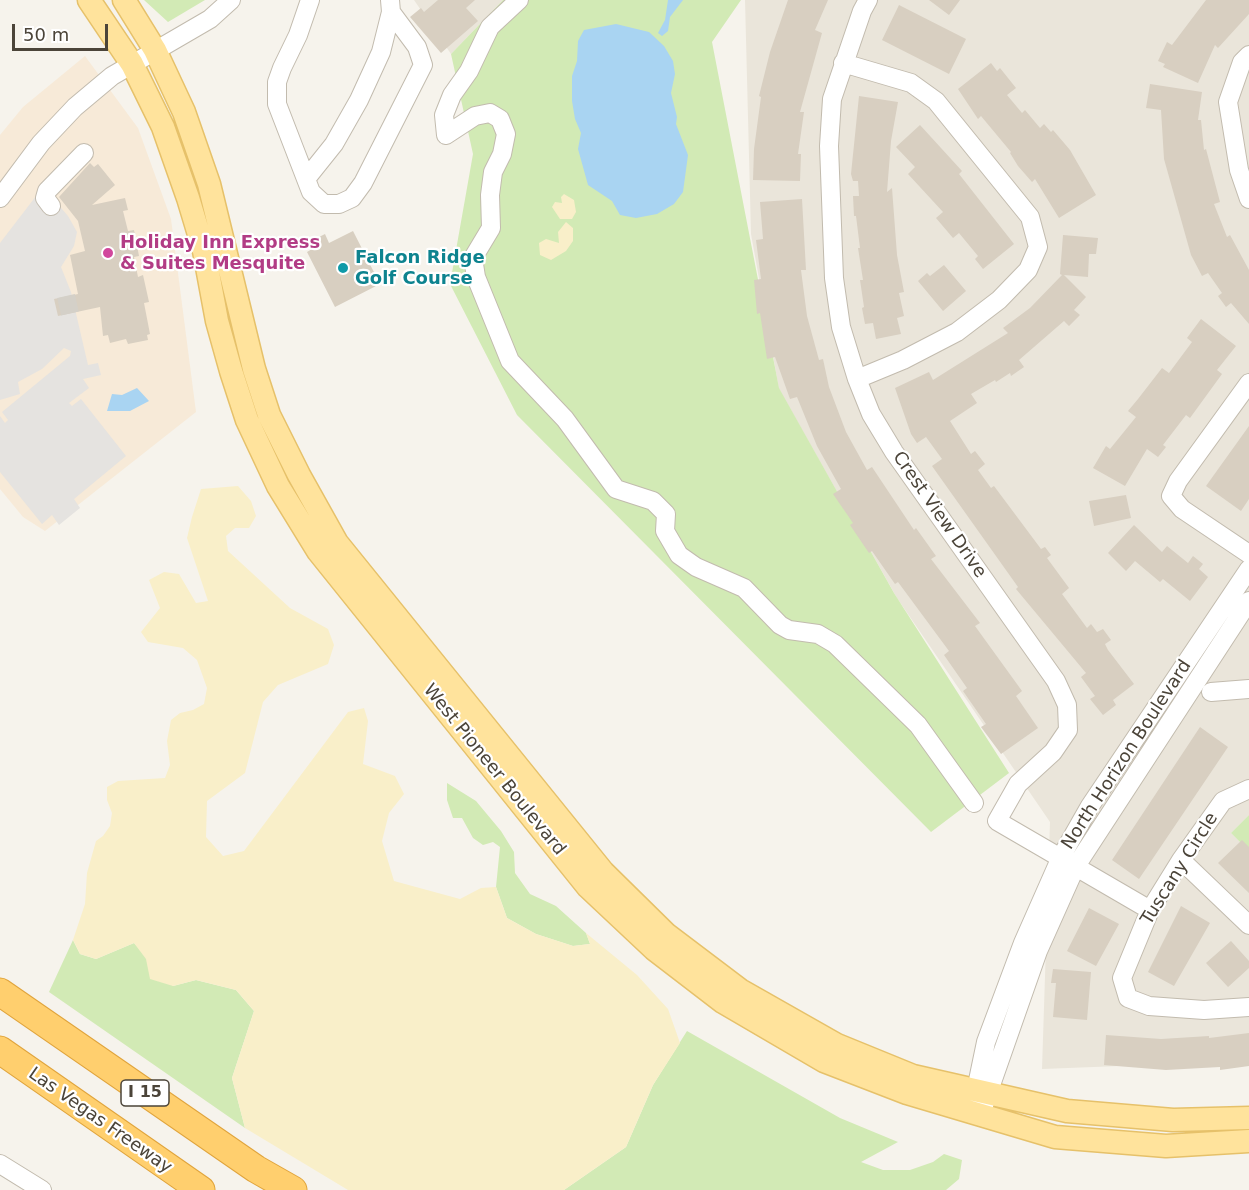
<!DOCTYPE html>
<style>
body{margin:0}
#map{position:relative;width:1249px;height:1190px;overflow:hidden;background:#f6f3ec;font-family:"DejaVu Sans",sans-serif}
canvas{display:block}
.scale{position:absolute;left:12px;top:24px;width:96px;height:27px;box-sizing:border-box;border:3px solid #4b4439;border-top:0;padding-left:8px;font-size:18px;line-height:21px;white-space:nowrap;color:#4b4439;-webkit-text-stroke:4px #fff;paint-order:stroke}
</style>
<div id="map">
<canvas width="1249" height="1190"></canvas>
<div class="scale">50 m</div>
</div>
<script>
const c = document.querySelector('canvas').getContext('2d');
c.lineJoin = 'round';
function fill(path, color) {
  c.fillStyle = color;
  c.fill(path, 'evenodd');
}
function toPath(rows) {
  const path = new Path2D();
  for (const r of rows) {
    path.moveTo(r[0], r[1]);
    for (let i = 2; i < r.length; i += 2) path.lineTo(r[i], r[i + 1]);
  }
  return path;
}
function strokePath(path, color, width, dash) {
  c.strokeStyle = color;
  c.lineWidth = width;
  c.lineCap = dash ? 'butt' : 'round';
  c.setLineDash(dash || []);
  c.stroke(path);
}
function label(font, color, halo, rows, align = 'center') {
  c.font = font + ' "DejaVu Sans",sans-serif';
  c.lineWidth = 4.5;
  c.setLineDash([]);
  c.textBaseline = 'middle';
  c.strokeStyle = halo;
  c.fillStyle = color;
  for (const [text, x, y, turn = 0] of rows) {
    c.save();
    c.translate(x, y);
    c.rotate((+turn || 0) * Math.PI / 180);
    c.textAlign = isNaN(turn) ? turn : align;
    if (halo) c.strokeText(text, 0, 0);
    c.fillText(text, 0, 0);
    c.restore();
  }
}
fill(toPath([
 [414,0,503,0,451,54],
 [745,0,1249,0,1249,815,1231,833,1249,851,1249,1061,1042,1069,1050,822,897,598,779,389,751,234]
]), '#eae5da');
fill(toPath([
 [85,56,138,128,171,219,196,412,45,531,23,517,0,489,0,135,23,107]
]), '#f7ead8');
fill(toPath([
 [144,0,205,0,168,22],
 [503,0,741,0,712,42,779,388,894,593,1009,773,931,832,517,415,450,284,473,154,451,54],
 [447,783,476,801,501,831,514,852,515,873,530,894,556,906,586,933,590,944,573,946,536,934,507,918,496,887,500,847,493,842,483,845,473,838,462,818,453,818,447,800],
 [1249,815,1249,851,1231,833],
 [73,940,80,954,96,959,134,943,173,986,196,980,236,990,254,1011,232,1078,245,1128,49,992],
 [687,1031,840,1118,898,1142,861,1162,883,1170,910,1170,933,1162,944,1154,962,1160,959,1179,946,1190,564,1190,626,1147,653,1085]
]), '#d2eab5');
fill(toPath([
 [564,194,574,200,576,212,572,219,560,219,552,207,555,202,562,203,561,197],
 [566,222,573,228,573,241,566,251,551,260,540,255,539,243,546,239,559,243,558,232],
 [238,486,251,501,256,516,249,528,235,528,226,536,228,551,290,608,328,629,334,645,328,664,278,685,263,702,245,773,207,801,206,837,223,856,244,851,348,712,364,708,368,721,363,764,395,776,404,794,389,813,382,841,394,881,460,899,481,888,496,887,507,918,536,934,573,946,590,944,586,933,637,975,668,1009,680,1043,653,1085,626,1147,564,1190,348,1190,245,1128,232,1078,254,1011,236,990,196,980,173,986,150,979,146,959,134,943,96,959,80,954,73,940,85,904,87,873,96,841,103,836,110,826,112,813,107,800,107,787,118,781,165,778,170,765,167,741,171,720,180,713,193,710,204,704,207,688,197,660,183,648,148,642,141,632,160,608,149,580,164,572,179,574,196,603,208,601,187,538,192,517,201,489]
]), '#f9efc9');
fill(toPath([
 [43,187,68,216,77,232,74,246,61,267,71,292,88,365,98,363,101,375,83,379,89,388,69,403,72,406,81,399,126,456,74,499,80,508,59,525,52,515,42,524,0,472,0,416,5,423,8,420,2,412,70,356,71,351,64,348,42,369,18,382,20,394,0,400,0,243]
]), '#e5e3e0');
fill(toPath([
 [668,0,683,0,670,17,668,31,662,36,658,33,665,20],
 [616,24,649,32,664,46,673,61,675,74,671,93,677,117,676,124,688,155,683,192,674,204,657,214,636,218,620,215,612,201,588,185,578,149,581,133,575,119,572,101,572,76,577,61,578,41,584,30],
 [137,388,149,401,130,411,107,411,112,394,122,395]
]), '#a9d4f2');
fill(toPath([
 [438,0,475,0,466,8,478,21,441,53,410,17,421,8,424,12],
 [788,0,828,0,815,30,822,33,800,112,804,112,798,154,801,154,800,181,753,180,754,149,761,97,759,96,770,52],
 [929,0,960,0,949,15],
 [1206,0,1249,0,1249,14,1218,48,1215,45,1198,83,1163,67,1165,64,1158,61,1167,42,1172,45],
 [899,5,966,39,949,74,882,40],
 [991,63,997,71,1000,68,1016,88,1007,95,1022,113,1025,110,1040,128,1044,124,1051,132,1053,130,1070,150,1096,195,1059,218,1035,179,1032,182,1018,166,1010,153,1011,152,981,116,978,119,958,89],
 [1150,84,1202,92,1198,120,1201,120,1204,150,1206,149,1220,202,1214,204,1227,237,1230,235,1249,270,1249,324,1231,303,1226,307,1218,296,1222,293,1208,273,1202,276,1191,255,1164,159,1161,110,1146,108],
 [859,96,898,102,891,141,887,192,892,188,897,255,904,292,899,293,904,316,897,318,901,334,876,339,873,323,865,324,862,308,864,307,860,280,863,280,858,248,860,248,856,216,854,216,853,196,859,196,858,181,853,181,851,174],
 [920,125,962,171,959,174,1014,244,983,269,975,259,978,256,959,233,953,238,936,218,943,212,908,174,915,167,896,147],
 [90,163,94,167,98,164,115,185,92,205,125,198,128,210,123,211,128,231,134,230,139,256,134,257,138,277,143,275,149,302,144,303,150,334,147,335,148,340,128,344,126,339,110,343,108,335,103,336,100,307,58,316,54,299,78,294,70,255,85,251,78,221,59,197],
 [802,199,806,270,801,270,807,316,819,360,823,359,829,387,846,432,867,470,872,467,914,530,916,528,936,556,931,559,980,623,975,626,1022,691,1016,696,1038,728,1001,754,981,727,986,724,963,691,967,688,944,655,949,651,898,582,895,584,872,551,869,553,850,525,853,523,833,494,841,489,817,446,797,397,790,399,775,357,767,359,760,313,757,314,754,280,761,279,756,240,763,239,760,202],
 [353,231,380,284,335,307,307,252,312,249,309,242,325,234,329,243],
 [1063,235,1098,238,1096,254,1089,254,1088,277,1064,275,1086,297,1074,310,1080,315,1069,326,1064,321,1019,360,1024,367,1011,376,1010,373,996,382,995,380,971,394,977,403,950,421,971,454,975,451,985,464,978,470,991,488,994,486,1041,549,1045,547,1051,555,1047,558,1069,588,1062,594,1087,628,1091,624,1097,632,1103,629,1111,640,1105,644,1108,650,1134,684,1113,700,1116,705,1103,715,1090,699,1095,696,1081,677,1086,673,1016,589,1018,587,932,466,942,459,926,437,917,443,911,434,895,388,929,372,933,380,1008,333,1003,328,1030,308,1062,275,1060,274],
 [944,265,966,291,943,311,918,281,927,273,930,276],
 [1201,319,1236,346,1217,370,1222,374,1190,418,1186,415,1163,445,1166,447,1158,457,1147,449,1125,486,1093,468,1106,446,1110,449,1136,417,1128,411,1138,399,1162,368,1169,373,1192,342,1187,338],
 [1249,426,1249,499,1241,511,1206,486],
 [1126,495,1131,518,1094,526,1089,501],
 [1134,525,1162,552,1167,546,1188,563,1193,556,1203,564,1199,569,1208,577,1190,601,1163,579,1160,582,1135,561,1126,571,1108,553],
 [1200,727,1228,747,1139,879,1112,860],
 [1242,840,1249,847,1249,893,1218,863],
 [1181,906,1210,923,1174,986,1148,972],
 [1089,908,1119,924,1096,966,1067,951],
 [1231,941,1249,961,1249,968,1228,987,1206,963],
 [1053,969,1091,972,1087,1020,1053,1017,1056,983,1051,983],
 [1249,1033,1249,1066,1220,1070,1220,1067,1166,1070,1104,1065,1106,1035,1161,1039,1209,1036,1209,1038]
]), '#d8cfc1');
strokePath(toPath([
 [66,296,70,314]
]), '#d4d0c8', 18, [18, 9]);
const minor = toPath([
 [310,0,298,35,282,68,277,82,277,104,311,192,324,204,339,204,352,198,363,183,423,65,417,47,391,12,390,0],
 [868,0,862,11,832,99,829,146,834,278,841,327,857,379,871,414,894,452,1056,681,1067,705,1068,730,1053,752,1018,784,997,821,1150,910],
 [1249,55,1242,62,1228,102,1239,170,1249,199],
 [843,63,911,83,936,101,1030,217,1038,247,1028,270,999,300,957,332,903,360,857,379],
 [446,135,475,116,490,113,500,119,506,134,502,154,493,172,490,195,491,228,473,258,476,277,510,361,565,419,616,489,653,501,666,514,665,531,679,555,696,567,744,588,780,625,789,630,818,634,835,644,918,725,974,803],
 [446,135,444,115,452,95,469,71,490,27,519,0],
 [306,179,334,144,359,100,381,52,391,12],
 [0,198,41,143,75,107,112,76,210,19,231,0],
 [51,206,45,198,47,191,84,153],
 [1249,383,1178,481,1171,496,1182,509,1249,554],
 [1211,692,1249,689],
 [1249,789,1223,801,1181,860,1150,910,1122,978,1128,998,1149,1006,1204,1010,1249,1007],
 [1181,860,1249,925],
 [978,1104,976,1090,986,1042,1023,943,1061,857,1090,806,1249,569],
 [984,1105,1038,951,1076,866,1249,601],
 [0,1164,42,1190]
]);
const major = toPath([
 [89,0,132,64,163,127,188,198,204,251,217,321,231,371,247,420,278,486,318,551,588,887,654,949,723,1002,824,1061,907,1093,1055,1137,1166,1146,1249,1141],
 [124,0,155,50,184,112,209,184,254,369,269,415,299,475,337,543,603,872,666,934,740,990,837,1045,913,1076,1067,1111,1173,1120,1249,1118]
]);
const highway = toPath([
 [0,992,256,1169,293,1190],
 [0,1050,201,1190]
]);
strokePath(minor, '#c2bbae', 20);
strokePath(major, '#e6c16a', 25);
strokePath(highway, '#e0a43c', 29);
strokePath(minor, '#fff', 18);
strokePath(major, '#ffe39c', 22);
strokePath(highway, '#ffcf6e', 27);
for (const [x, y, r, color] of [
 [108,253,6,"#d1479c"],
 [343,268,6,"#0f9aa8"]
]) {
  const dot = new Path2D();
  dot.arc(x, y, r, 0, 2 * Math.PI);
  c.fillStyle = color;
  c.fill(dot);
  strokePath(dot, '#fff', 2);
}
for (const [x, y, w] of [
 [145,1093,48]
]) {
  const box = new Path2D();
  box.roundRect(x - w / 2, y - 13, w, 26, 4.5);
  c.fillStyle = '#fff';
  c.fill(box);
  strokePath(box, '#4b4439', 1.5);
}
label('bold 16px', '#4b4439', null, [
 ["I 15",145,1093]
]);
label('bold 18px', '#b23c85', '#fff', [
 ["Holiday Inn Express",120,243],
 ["& Suites Mesquite",120,264]
], 'left');
label('bold 18px', '#0d838f', '#fff', [
 ["Falcon Ridge",355,258],
 ["Golf Course",355,279]
], 'left');
label('18px', '#4b4439', '#fff', [
 ["Crest View Drive",939,515,55],
 ["North Horizon Boulevard",1127,755,-57],
 ["West Pioneer Boulevard",494,770,51],
 ["Tuscany Circle",1180,869,-58],
 ["Las Vegas Freeway",100,1121,35]
]);
</script>
